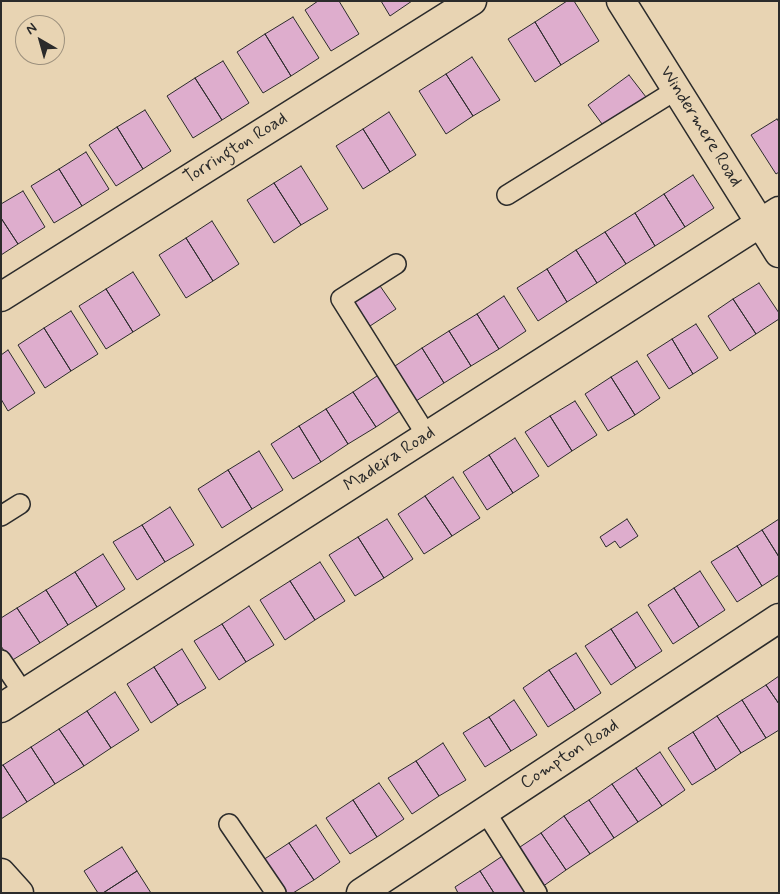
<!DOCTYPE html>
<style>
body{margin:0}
#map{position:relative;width:780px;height:894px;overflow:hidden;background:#e8d4b3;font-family:Mynerve,sans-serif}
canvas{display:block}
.frame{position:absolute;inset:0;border:2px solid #2b2b2b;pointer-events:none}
.north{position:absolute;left:15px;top:15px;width:50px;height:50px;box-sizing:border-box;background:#e8d4b3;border:1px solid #9c907d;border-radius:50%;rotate:322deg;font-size:14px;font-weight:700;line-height:20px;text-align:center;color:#2b2b2b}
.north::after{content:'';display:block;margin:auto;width:18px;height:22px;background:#2b2b2b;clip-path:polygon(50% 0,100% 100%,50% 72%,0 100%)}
</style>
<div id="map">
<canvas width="780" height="894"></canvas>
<div class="frame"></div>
<div class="north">N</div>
</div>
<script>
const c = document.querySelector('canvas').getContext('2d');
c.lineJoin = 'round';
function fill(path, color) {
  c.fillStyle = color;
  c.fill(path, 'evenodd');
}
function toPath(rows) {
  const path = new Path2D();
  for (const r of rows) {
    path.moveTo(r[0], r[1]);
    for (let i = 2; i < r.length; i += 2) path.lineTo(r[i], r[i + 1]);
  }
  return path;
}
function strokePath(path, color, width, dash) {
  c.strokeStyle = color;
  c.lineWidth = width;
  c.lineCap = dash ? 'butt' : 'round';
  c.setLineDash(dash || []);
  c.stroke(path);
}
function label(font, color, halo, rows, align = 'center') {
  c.font = font + ' Mynerve,sans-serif';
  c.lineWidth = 4;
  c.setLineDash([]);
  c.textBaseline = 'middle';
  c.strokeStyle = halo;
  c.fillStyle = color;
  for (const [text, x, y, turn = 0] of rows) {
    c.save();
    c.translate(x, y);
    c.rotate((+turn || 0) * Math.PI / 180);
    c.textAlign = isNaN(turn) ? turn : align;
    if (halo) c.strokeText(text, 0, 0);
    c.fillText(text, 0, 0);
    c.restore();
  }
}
const building = toPath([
 [318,1,339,1,359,34,331,51,305,10,318,1],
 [381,1,412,1,390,16,381,1],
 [567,1,574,1,599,41,561,65,535,22,567,1],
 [293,17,319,58,291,76,265,34,293,17],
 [535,22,561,65,535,82,508,39,535,22],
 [265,34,291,76,263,93,237,52,265,34],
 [472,57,500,100,473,116,446,74,472,57],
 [223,61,249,103,222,120,195,78,223,61],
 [446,74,473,116,446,134,419,91,446,74],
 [629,75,646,97,605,128,588,105,629,75],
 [195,78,222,120,193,138,167,96,195,78],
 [145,110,171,151,143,169,117,127,145,110],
 [389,112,416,155,390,172,363,129,389,112],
 [777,119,779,122,779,172,776,174,751,135,777,119],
 [117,127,143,169,116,186,89,145,117,127],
 [363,129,390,172,363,189,336,146,363,129],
 [86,152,109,189,82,206,59,169,86,152],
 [301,166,328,209,301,225,274,183,301,166],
 [59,169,82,206,54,223,31,186,59,169],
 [693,175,714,208,685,227,664,194,693,175],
 [274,183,301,225,274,243,247,200,274,183],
 [23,191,45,227,18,244,1,218,1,204,23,191],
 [664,194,685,227,655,246,635,213,664,194],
 [635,213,655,246,626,264,605,232,635,213],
 [1,218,18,244,1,255,1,218],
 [212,221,239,264,213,281,186,238,212,221],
 [605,232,626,264,597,283,576,250,605,232],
 [186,238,213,281,186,298,159,255,186,238],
 [576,250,597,283,567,302,547,269,576,250],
 [547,269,567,302,538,321,517,288,547,269],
 [133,272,160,315,133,332,106,289,133,272],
 [378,283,396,309,370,326,352,299,378,283],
 [759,283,779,313,779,319,756,334,733,299,759,283],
 [106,289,133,332,106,349,79,306,106,289],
 [504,296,526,331,499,349,477,314,504,296],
 [733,299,756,334,730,351,708,316,733,299],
 [71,311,98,354,71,371,44,328,71,311],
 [477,314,499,349,471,366,449,331,477,314],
 [696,324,718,358,693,374,672,339,696,324],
 [44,328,71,371,45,388,18,345,44,328],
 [449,331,471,366,444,383,422,348,449,331],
 [672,339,693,374,669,389,647,355,672,339],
 [422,348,444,383,416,401,395,366,422,348],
 [8,350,35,393,8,411,1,399,1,355,8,350],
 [637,361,660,398,635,415,611,377,637,361],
 [380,374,403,409,376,427,353,392,380,374],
 [611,377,635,415,608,431,585,394,611,377],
 [353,392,376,427,348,444,326,409,353,392],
 [575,401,597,435,572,451,550,416,575,401],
 [326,409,348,444,321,462,299,426,326,409],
 [550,416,572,451,548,467,525,432,550,416],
 [299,426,321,462,293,479,271,444,299,426],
 [515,438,539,476,513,493,489,455,515,438],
 [259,451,283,490,252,509,228,470,259,451],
 [489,455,513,493,487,510,463,472,489,455],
 [228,470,252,509,222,528,198,489,228,470],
 [453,477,480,518,452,536,425,496,453,477],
 [425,496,452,536,424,554,398,514,425,496],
 [170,507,194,545,165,562,142,525,170,507],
 [387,519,413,559,384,578,358,537,387,519],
 [627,519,638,536,620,548,615,541,606,547,600,537,627,519],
 [779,519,779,557,762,530,779,519],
 [142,525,165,562,137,580,113,542,142,525],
 [762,530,779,557,779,575,762,586,737,546,762,530],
 [358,537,384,578,355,596,329,555,358,537],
 [737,546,762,586,737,602,711,562,737,546],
 [103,554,125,589,97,607,75,572,103,554],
 [320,562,345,601,315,620,290,581,320,562],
 [700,571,725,610,699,627,674,588,700,571],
 [75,572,97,607,68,625,46,590,75,572],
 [290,581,315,620,285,640,260,600,290,581],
 [674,588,699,627,673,644,648,605,674,588],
 [46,590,68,625,40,643,17,608,46,590],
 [249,606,274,645,246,662,222,624,249,606],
 [17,608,40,643,11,661,1,646,1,618,17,608],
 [637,612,662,651,636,668,611,629,637,612],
 [222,624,246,662,219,680,194,641,222,624],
 [611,629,636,668,611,685,585,646,611,629],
 [182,649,206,688,178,705,154,667,182,649],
 [576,653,601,693,575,710,549,670,576,653],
 [154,667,178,705,151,723,127,684,154,667],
 [549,670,575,710,548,727,523,688,549,670],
 [779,676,779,704,766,685,779,676],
 [766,685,779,704,779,730,766,738,742,700,766,685],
 [115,692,139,730,111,748,87,711,115,692],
 [514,700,537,735,511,751,489,717,514,700],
 [742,700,766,738,741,753,717,716,742,700],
 [87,711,111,748,84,766,59,729,87,711],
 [717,716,741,753,716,770,693,732,717,716],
 [489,717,511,751,485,767,463,733,489,717],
 [59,729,84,766,55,784,31,747,59,729],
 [693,732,716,770,692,785,668,748,693,732],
 [443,743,466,780,439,796,416,761,443,743],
 [31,747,55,784,27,802,3,765,31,747],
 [660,752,685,790,662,806,636,768,660,752],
 [416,761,439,796,412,814,388,778,416,761],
 [3,765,27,802,1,819,1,766,3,765],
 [636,768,662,806,638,822,612,784,636,768],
 [379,783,404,819,377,837,353,800,379,783],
 [612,784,638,822,614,838,589,800,612,784],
 [353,800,377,837,350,854,326,818,353,800],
 [589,800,614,838,590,854,564,816,589,800],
 [564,816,590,854,566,870,541,833,564,816],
 [316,825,340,862,314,880,289,843,316,825],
 [541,833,566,870,542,887,517,849,541,833],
 [289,843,314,880,293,893,284,893,263,860,289,843],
 [122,847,137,871,103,893,98,893,84,871,122,847],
 [504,855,529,893,494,893,480,871,504,855],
 [137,871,151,893,103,893,137,871],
 [480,871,494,893,458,893,455,887,480,871]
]);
fill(building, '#deadcd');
strokePath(building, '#2b2b2b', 1);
const service = toPath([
 [507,195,676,90],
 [396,264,341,299,427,436],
 [1,516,20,504],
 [1,660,24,694],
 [485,811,537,893],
 [229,824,276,893]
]);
const minor = toPath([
 [621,1,779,253],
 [1,297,472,1],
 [1,708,779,211],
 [1,873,19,893],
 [361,893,779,618]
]);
strokePath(service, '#2b2b2b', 22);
strokePath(minor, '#2b2b2b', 31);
strokePath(service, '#e8d4b3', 19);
strokePath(minor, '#e8d4b3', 28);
label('18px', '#2b2b2b', '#e8d4b3', [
 ["Windermere Road",700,127,58],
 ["Torrington Road",236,149,-32],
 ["Madeira Road",390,460,-33],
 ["Compton Road",570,755,-33]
]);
</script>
